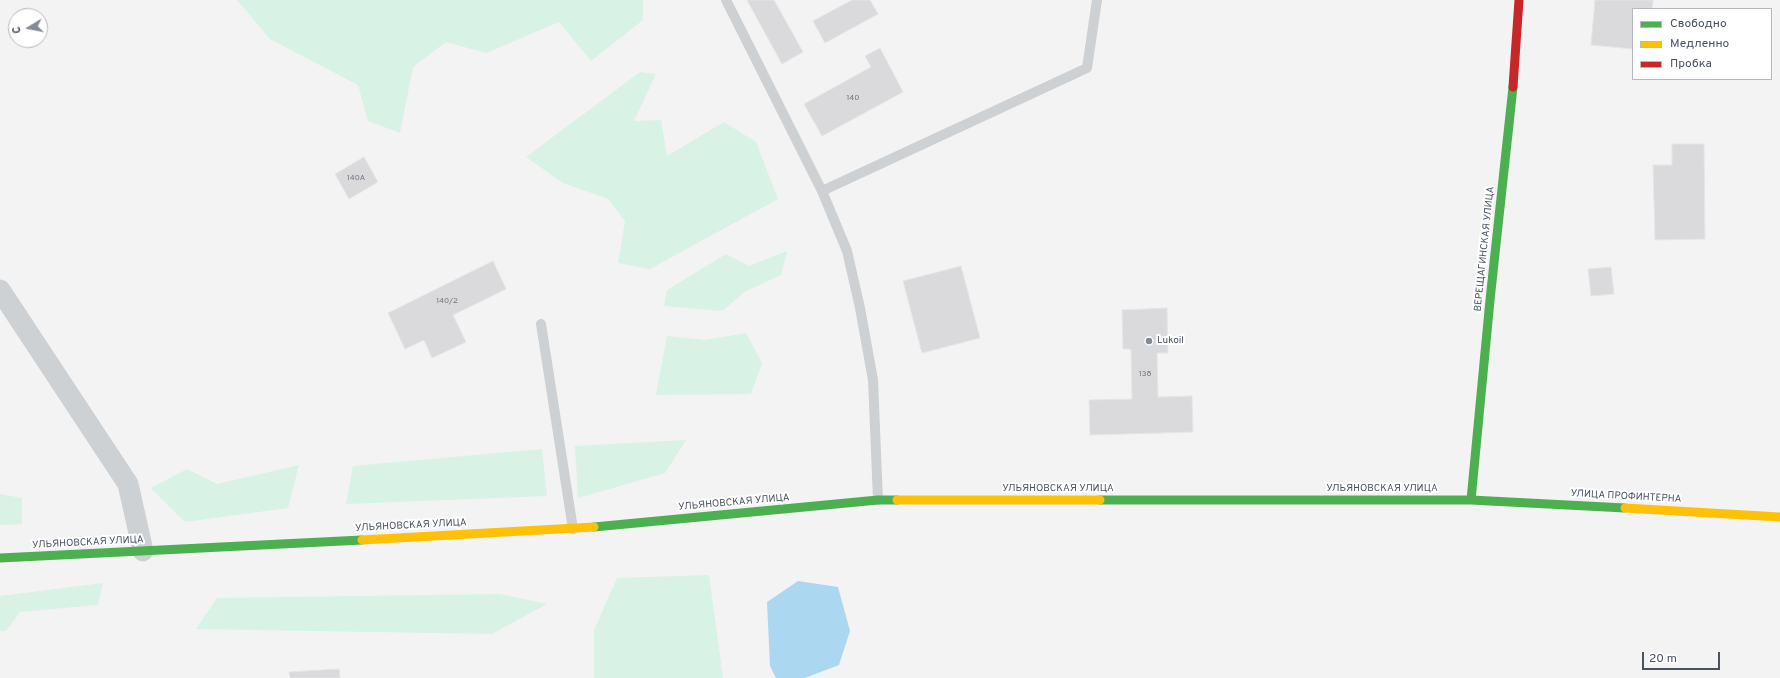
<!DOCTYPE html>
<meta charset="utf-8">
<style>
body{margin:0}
#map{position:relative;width:1780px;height:678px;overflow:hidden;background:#f3f3f3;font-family:Overpass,sans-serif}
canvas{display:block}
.legend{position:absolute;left:1632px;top:8px;width:140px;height:72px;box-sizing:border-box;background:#fff;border:1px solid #b6babf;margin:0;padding:5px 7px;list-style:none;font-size:12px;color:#495260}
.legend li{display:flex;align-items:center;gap:8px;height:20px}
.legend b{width:20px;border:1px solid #b6babf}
.north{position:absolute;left:8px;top:8px;width:40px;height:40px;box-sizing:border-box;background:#fff;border:1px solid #b6babf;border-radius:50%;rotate:260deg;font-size:11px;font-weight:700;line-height:16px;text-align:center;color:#495260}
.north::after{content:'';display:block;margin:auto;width:14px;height:18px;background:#848a93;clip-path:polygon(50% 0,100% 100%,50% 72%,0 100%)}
.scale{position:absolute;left:1642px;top:652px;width:78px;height:18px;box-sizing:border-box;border:2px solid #495260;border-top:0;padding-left:5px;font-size:12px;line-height:14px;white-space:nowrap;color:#495260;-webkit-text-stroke:3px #fff;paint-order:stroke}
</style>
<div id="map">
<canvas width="1780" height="678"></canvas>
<ul class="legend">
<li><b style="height:5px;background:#4caf50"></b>Свободно</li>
<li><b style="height:5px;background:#ffc107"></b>Медленно</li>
<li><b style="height:5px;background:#c62828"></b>Пробка</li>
</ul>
<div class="north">С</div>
<div class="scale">20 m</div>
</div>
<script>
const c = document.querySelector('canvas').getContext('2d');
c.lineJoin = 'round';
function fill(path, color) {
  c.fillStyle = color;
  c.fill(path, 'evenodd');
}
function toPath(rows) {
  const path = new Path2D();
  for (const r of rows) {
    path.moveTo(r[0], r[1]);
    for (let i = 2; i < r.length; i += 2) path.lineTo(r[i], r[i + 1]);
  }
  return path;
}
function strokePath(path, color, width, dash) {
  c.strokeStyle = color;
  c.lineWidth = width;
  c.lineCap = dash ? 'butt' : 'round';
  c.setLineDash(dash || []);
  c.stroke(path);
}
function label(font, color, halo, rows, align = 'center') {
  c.font = font + ' Overpass,sans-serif';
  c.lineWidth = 4;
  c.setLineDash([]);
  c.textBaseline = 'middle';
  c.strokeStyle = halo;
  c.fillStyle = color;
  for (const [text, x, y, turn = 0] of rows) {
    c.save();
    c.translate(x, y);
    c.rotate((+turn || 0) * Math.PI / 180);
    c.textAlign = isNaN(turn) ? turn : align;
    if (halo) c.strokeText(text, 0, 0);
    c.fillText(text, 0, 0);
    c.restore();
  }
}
fill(toPath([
 [237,0,643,0,643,20,591,61,559,22,486,53,446,42,413,67,400,133,368,121,358,85,270,39],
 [640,72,656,74,634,121,661,120,667,156,724,122,756,142,778,199,650,269,618,263,625,221,608,199,563,183,526,157],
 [787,251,781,275,746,291,722,311,664,306,667,290,726,254,749,266],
 [746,333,762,363,751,394,656,395,667,336,705,340],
 [686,440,665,473,578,498,575,446],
 [542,449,547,496,346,504,353,466],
 [299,465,288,508,185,522,151,488,187,469,217,484],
 [0,494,22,498,22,524,0,525],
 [709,575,723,678,594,678,594,630,617,578],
 [103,583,98,605,20,612,6,631,0,631,0,596],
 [500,594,547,604,492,634,196,629,217,598]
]), '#d8f2e6');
fill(toPath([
 [798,581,838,587,850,631,839,665,805,678,776,678,770,666,767,602]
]), '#acd7f0');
const building = toPath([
 [747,0,774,0,803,52,782,64,747,0],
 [852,0,870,0,878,14,825,43,813,21,852,0],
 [1595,0,1653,0,1652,9,1633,9,1633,49,1591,45,1595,0],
 [880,48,903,92,822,136,804,104,871,67,865,56,880,48],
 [1672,144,1704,144,1705,239,1655,240,1653,165,1672,165,1672,144],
 [364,157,378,182,349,199,335,174,364,157],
 [493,261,506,289,453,315,466,342,432,358,424,340,405,349,388,313,493,261],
 [961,266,980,338,922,353,903,281,961,266],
 [1611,267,1614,294,1591,296,1588,269,1611,267],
 [1167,308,1168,353,1157,353,1158,397,1192,396,1193,432,1090,435,1089,400,1132,399,1131,349,1123,349,1122,310,1167,308],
 [339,669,340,678,290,678,289,672,339,669]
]);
fill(building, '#dadadc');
strokePath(building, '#e4e5e6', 1);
strokePath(toPath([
 [726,0,822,191,847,251,860,308,873,380,878,500],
 [822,191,1087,68,1097,0],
 [541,324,573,529]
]), '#ced1d4', 10);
strokePath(toPath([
 [0,290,128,484,143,551]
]), '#ced1d4', 21);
strokePath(toPath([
 [1100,500,1471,500,1625,508],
 [1471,500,1490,300,1513,87],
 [594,527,878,500,897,500],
 [0,558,362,540]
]), '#4caf50', 9);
strokePath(toPath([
 [897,500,1100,500],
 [1625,508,1780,517],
 [362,540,594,527]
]), '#ffc107', 9);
strokePath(toPath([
 [1513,87,1519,0]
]), '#c62828', 9);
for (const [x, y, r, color] of [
 [1149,341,4,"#848a93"]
]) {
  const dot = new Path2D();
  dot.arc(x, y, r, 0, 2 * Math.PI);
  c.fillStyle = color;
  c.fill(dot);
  strokePath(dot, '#fff', 1.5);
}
label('8px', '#6f7680', null, [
 ["140",853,98],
 ["140А",356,178],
 ["140/2",447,301],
 ["138",1145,374]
]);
label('10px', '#495260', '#fff', [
 ["ВЕРЕЩАГИНСКАЯ УЛИЦА",1485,249,-84],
 ["УЛЬЯНОВСКАЯ УЛИЦА",1058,489],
 ["УЛЬЯНОВСКАЯ УЛИЦА",1382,489],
 ["УЛИЦА ПРОФИНТЕРНА",1626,497,3],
 ["УЛЬЯНОВСКАЯ УЛИЦА",734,503,-5],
 ["УЛЬЯНОВСКАЯ УЛИЦА",411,526,-3],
 ["УЛЬЯНОВСКАЯ УЛИЦА",88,543,-3]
]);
label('10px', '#495260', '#fff', [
 ["Lukoil",1157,341]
], 'left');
</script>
